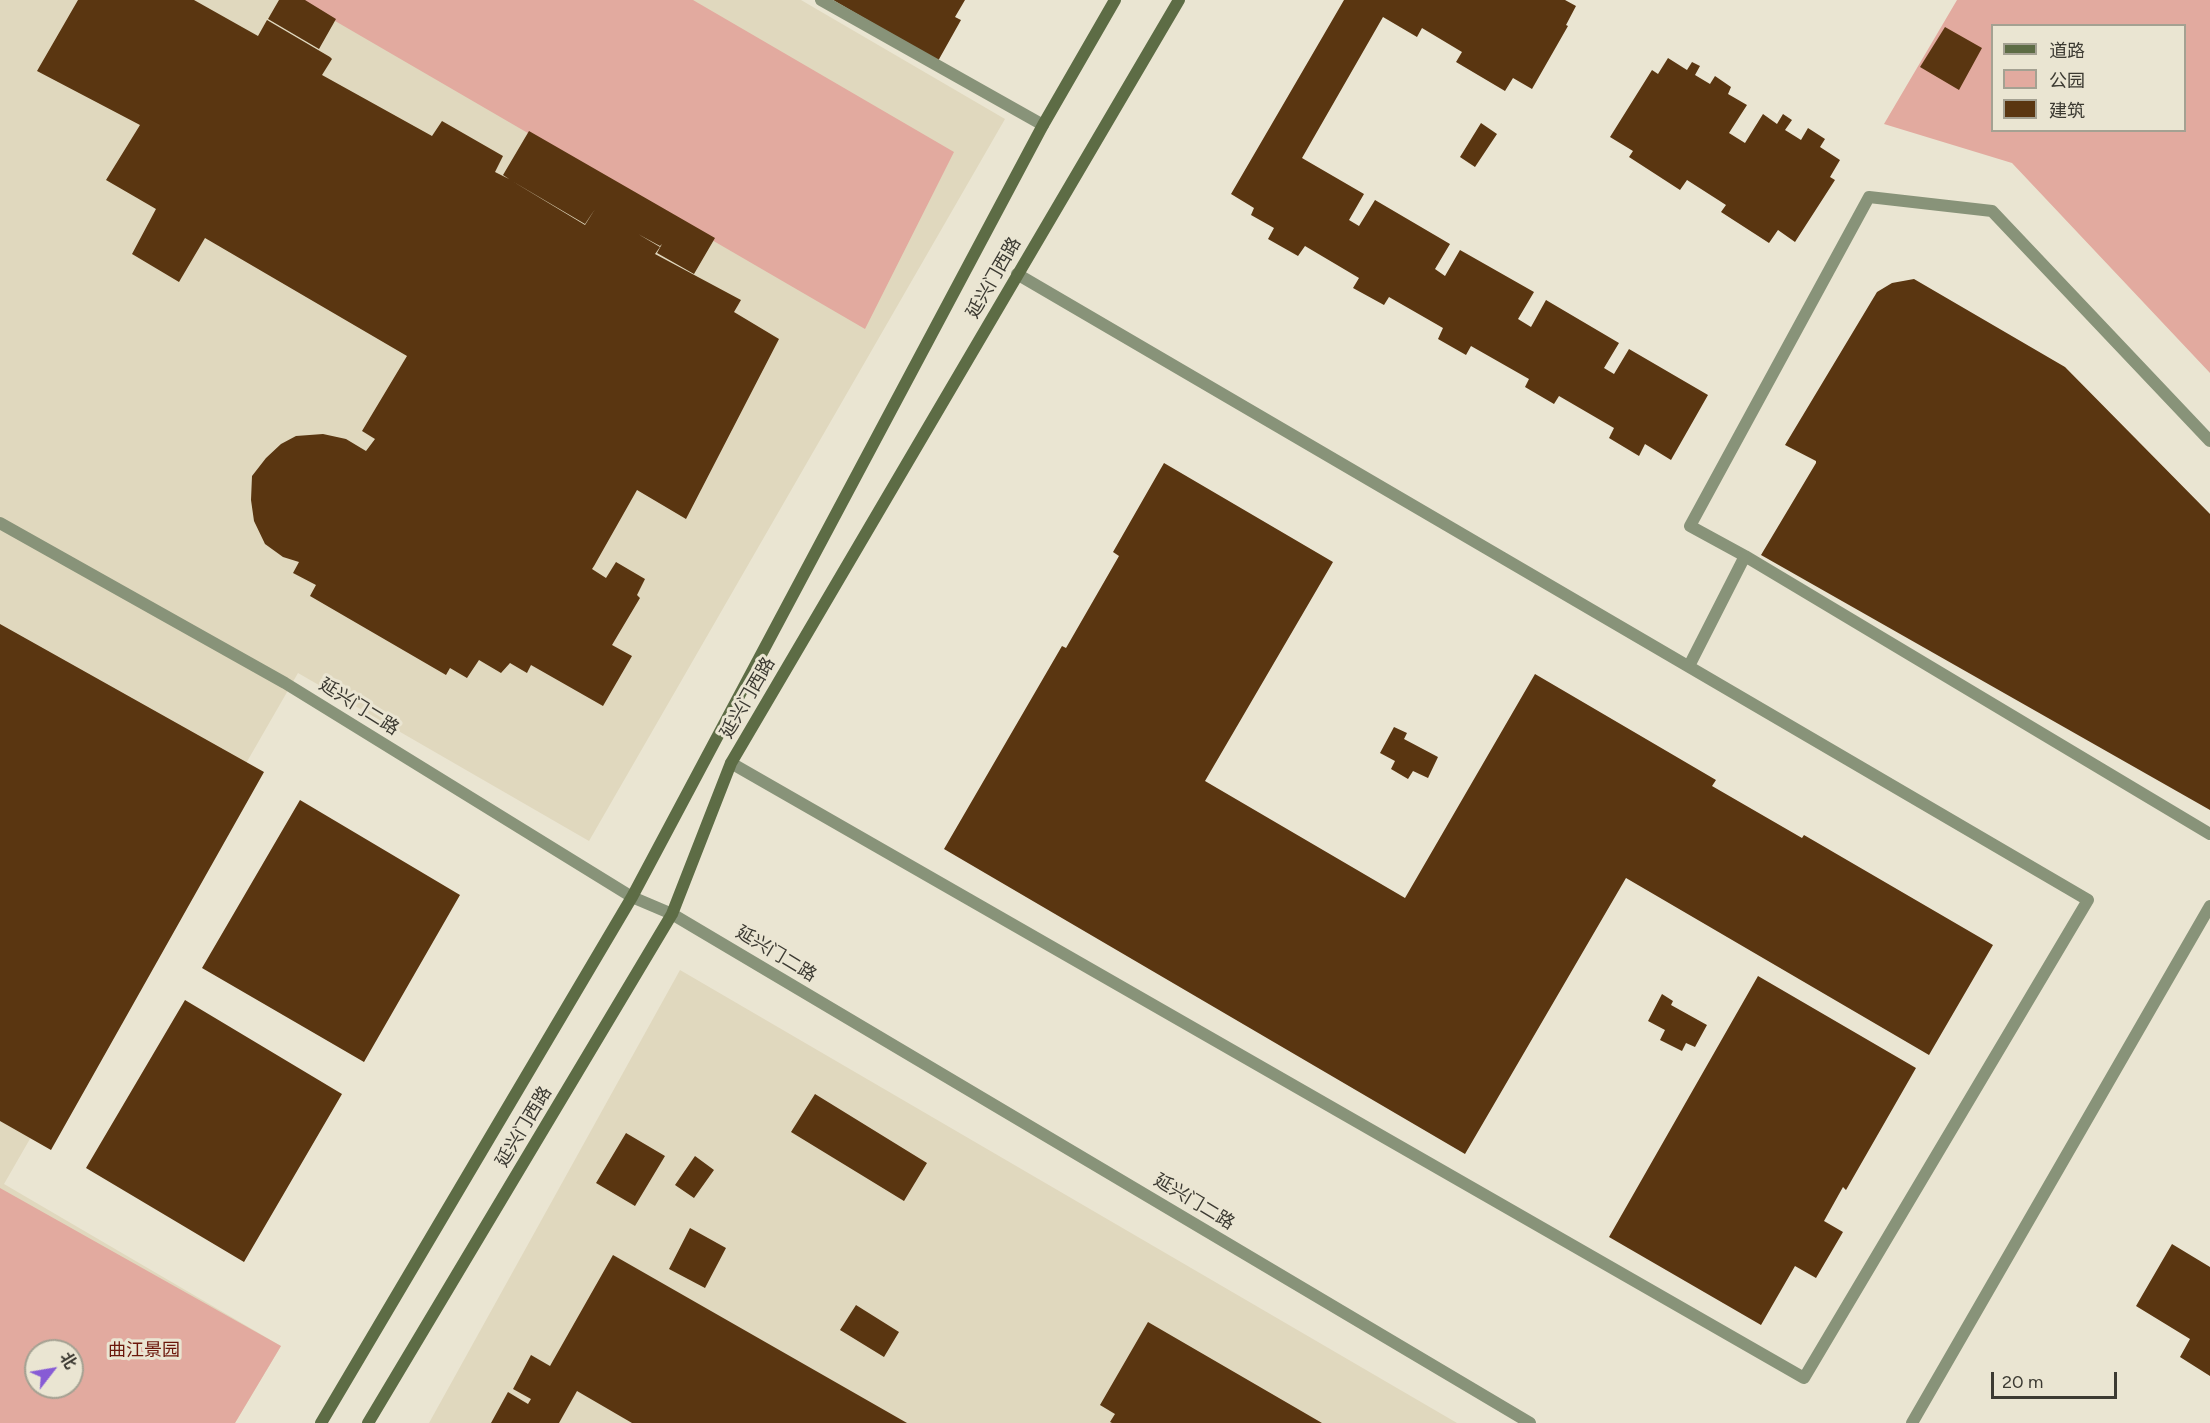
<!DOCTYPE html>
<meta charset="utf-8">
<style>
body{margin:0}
#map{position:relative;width:2210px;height:1423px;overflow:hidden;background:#eae5d2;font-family:Figtree,"Noto Sans SC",sans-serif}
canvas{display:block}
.legend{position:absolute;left:1991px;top:24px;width:195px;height:108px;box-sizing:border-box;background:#eae5d2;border:2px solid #a4a192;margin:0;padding:8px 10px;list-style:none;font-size:18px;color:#3c3a32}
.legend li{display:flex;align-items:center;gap:12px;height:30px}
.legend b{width:30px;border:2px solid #a4a192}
.north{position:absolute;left:24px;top:1339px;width:60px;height:60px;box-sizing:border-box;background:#eae5d2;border:2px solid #a4a192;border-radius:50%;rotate:59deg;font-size:16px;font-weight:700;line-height:24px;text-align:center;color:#3c3a32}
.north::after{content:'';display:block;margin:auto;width:21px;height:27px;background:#875bd5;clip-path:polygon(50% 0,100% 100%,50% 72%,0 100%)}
.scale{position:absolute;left:1991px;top:1372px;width:126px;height:27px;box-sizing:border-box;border:3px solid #3c3a32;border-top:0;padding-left:8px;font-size:18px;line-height:21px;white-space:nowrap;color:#3c3a32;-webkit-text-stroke:4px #eae5d2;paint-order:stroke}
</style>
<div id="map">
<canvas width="2210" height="1423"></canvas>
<ul class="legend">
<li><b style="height:8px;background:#5d6c45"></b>道路</li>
<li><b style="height:16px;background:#e2aa9f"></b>公园</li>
<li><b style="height:16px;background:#5a3611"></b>建筑</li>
</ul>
<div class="north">北</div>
<div class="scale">20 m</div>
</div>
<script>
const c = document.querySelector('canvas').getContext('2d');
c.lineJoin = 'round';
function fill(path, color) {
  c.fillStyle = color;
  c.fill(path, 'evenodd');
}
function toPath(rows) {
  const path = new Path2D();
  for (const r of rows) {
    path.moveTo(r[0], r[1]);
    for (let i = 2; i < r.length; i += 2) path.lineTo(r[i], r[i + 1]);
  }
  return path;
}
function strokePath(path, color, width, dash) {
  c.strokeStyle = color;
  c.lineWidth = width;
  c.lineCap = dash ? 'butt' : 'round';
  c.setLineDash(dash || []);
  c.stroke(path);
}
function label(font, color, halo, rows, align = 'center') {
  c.font = font + ' Figtree,"Noto Sans SC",sans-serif';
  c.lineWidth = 6;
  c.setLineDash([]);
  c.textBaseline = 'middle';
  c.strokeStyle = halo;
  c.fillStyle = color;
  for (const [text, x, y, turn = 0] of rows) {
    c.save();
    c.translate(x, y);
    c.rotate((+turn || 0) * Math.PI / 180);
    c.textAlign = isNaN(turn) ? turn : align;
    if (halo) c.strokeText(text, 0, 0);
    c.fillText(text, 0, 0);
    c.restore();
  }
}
fill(toPath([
 [0,0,801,0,1005,119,589,841,298,673,4,1184,281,1346,235,1423,0,1423],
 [36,1351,72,1351,72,1387,36,1387],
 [680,970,1457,1423,429,1423]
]), '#e0d8be');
fill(toPath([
 [299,0,693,0,954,152,865,329],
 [1957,0,2210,0,2210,373,2012,163,1884,124],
 [1992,26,2184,26,2184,130,1992,130],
 [0,1188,281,1346,235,1423,0,1423],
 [36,1351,72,1351,72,1387,36,1387]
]), '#e2aa9f');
fill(toPath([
 [78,0,194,0,258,36,267,20,330,57,332,59,322,75,432,136,442,121,503,156,495,172,509,179,503,175,529,131,715,238,694,274,657,253,662,244,660,246,638,234,660,247,655,254,741,300,734,312,779,339,686,519,637,490,594,566,592,569,606,578,616,562,645,579,637,595,640,598,612,645,632,656,603,706,531,665,527,673,510,663,501,673,479,660,467,678,450,668,446,675,310,596,316,585,293,573,299,562,283,557,265,544,254,521,251,500,252,476,266,458,281,444,296,436,323,434,346,439,366,451,375,439,362,431,407,356,205,238,179,282,132,254,156,209,106,180,140,125,37,71],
 [512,181,585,224,595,209,585,225],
 [279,0,305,0,336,19,319,49,268,19],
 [833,0,965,0,955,17,961,20,938,61],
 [1344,0,1565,0,1576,6,1566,25,1568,26,1532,89,1513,78,1505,91,1456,62,1462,52,1422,28,1417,37,1383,17,1302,158,1364,194,1349,220,1359,226,1375,200,1450,244,1435,269,1445,276,1460,250,1534,292,1518,319,1531,327,1546,300,1619,343,1604,368,1614,374,1629,349,1708,395,1671,460,1645,444,1639,456,1609,438,1614,428,1559,396,1554,404,1525,387,1529,379,1471,346,1466,355,1438,339,1443,328,1389,297,1384,305,1353,288,1359,278,1305,246,1298,256,1268,239,1274,228,1251,215,1254,208,1231,194],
 [1945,27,1982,48,1959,90,1920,67],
 [1668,58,1687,70,1692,62,1700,66,1695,75,1710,84,1715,76,1731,87,1728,94,1747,105,1729,133,1745,143,1763,114,1777,124,1783,114,1792,120,1785,130,1801,140,1808,128,1825,139,1820,147,1840,160,1830,177,1835,180,1795,242,1778,230,1769,243,1721,212,1726,205,1687,180,1680,190,1629,157,1633,151,1610,137,1652,70,1658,74],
 [1481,123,1497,134,1475,167,1460,157],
 [1914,279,2065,367,2210,514,2210,810,1761,555,1816,463,1816,461,1785,445,1877,292,1892,283],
 [1164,463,1333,562,1205,781,1405,898,1535,674,1716,780,1712,786,1802,838,1804,835,1993,945,1929,1055,1626,878,1465,1154,944,849,1062,646,1066,648,1119,556,1113,552],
 [0,624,264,772,51,1150,0,1121],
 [1394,727,1407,733,1404,739,1438,757,1428,778,1413,771,1408,779,1391,769,1395,761,1380,753],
 [300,800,460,895,364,1062,202,968],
 [1758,976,1916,1068,1846,1190,1843,1187,1824,1221,1843,1232,1816,1278,1795,1266,1761,1325,1609,1237],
 [1662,994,1673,1001,1671,1005,1707,1025,1695,1047,1686,1043,1682,1051,1660,1040,1665,1030,1648,1021],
 [185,1000,342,1094,244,1262,86,1168],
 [815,1094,927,1163,904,1201,791,1132],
 [626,1133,665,1156,635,1206,596,1183],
 [695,1156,714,1170,694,1198,675,1185],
 [690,1228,726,1248,705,1288,669,1269],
 [2172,1244,2210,1267,2210,1376,2180,1357,2190,1339,2136,1306],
 [613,1255,907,1423,632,1423,577,1391,559,1423,491,1423,508,1392,528,1404,531,1399,513,1389,531,1355,550,1366],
 [856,1305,899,1332,884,1357,840,1330],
 [1148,1322,1322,1423,1112,1423,1110,1422,1115,1414,1100,1405]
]), '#5a3611');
strokePath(toPath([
 [821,0,1043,125],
 [2210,441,1992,211,1869,197,1690,526,1745,556,2210,834],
 [0,523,285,683,632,897,672,914,1530,1423],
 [1689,666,1745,556],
 [731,763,1804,1378,2088,900,1017,274],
 [1912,1423,2210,906]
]), '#889379', 12);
strokePath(toPath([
 [321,1423,632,897,1043,125,1115,0],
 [368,1423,672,914,731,763,1179,0]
]), '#5d6c45', 12);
label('18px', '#3c3a32', '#eae5d2', [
 ["延兴门西路",994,278,-60],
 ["延兴门西路",748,698,-60],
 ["延兴门二路",359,707,32],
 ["延兴门二路",776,954,31],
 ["延兴门西路",524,1127,-59],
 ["延兴门二路",1194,1202,31]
]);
label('18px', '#6b170b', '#eae5d2', [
 ["曲江景园",144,1351]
]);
</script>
